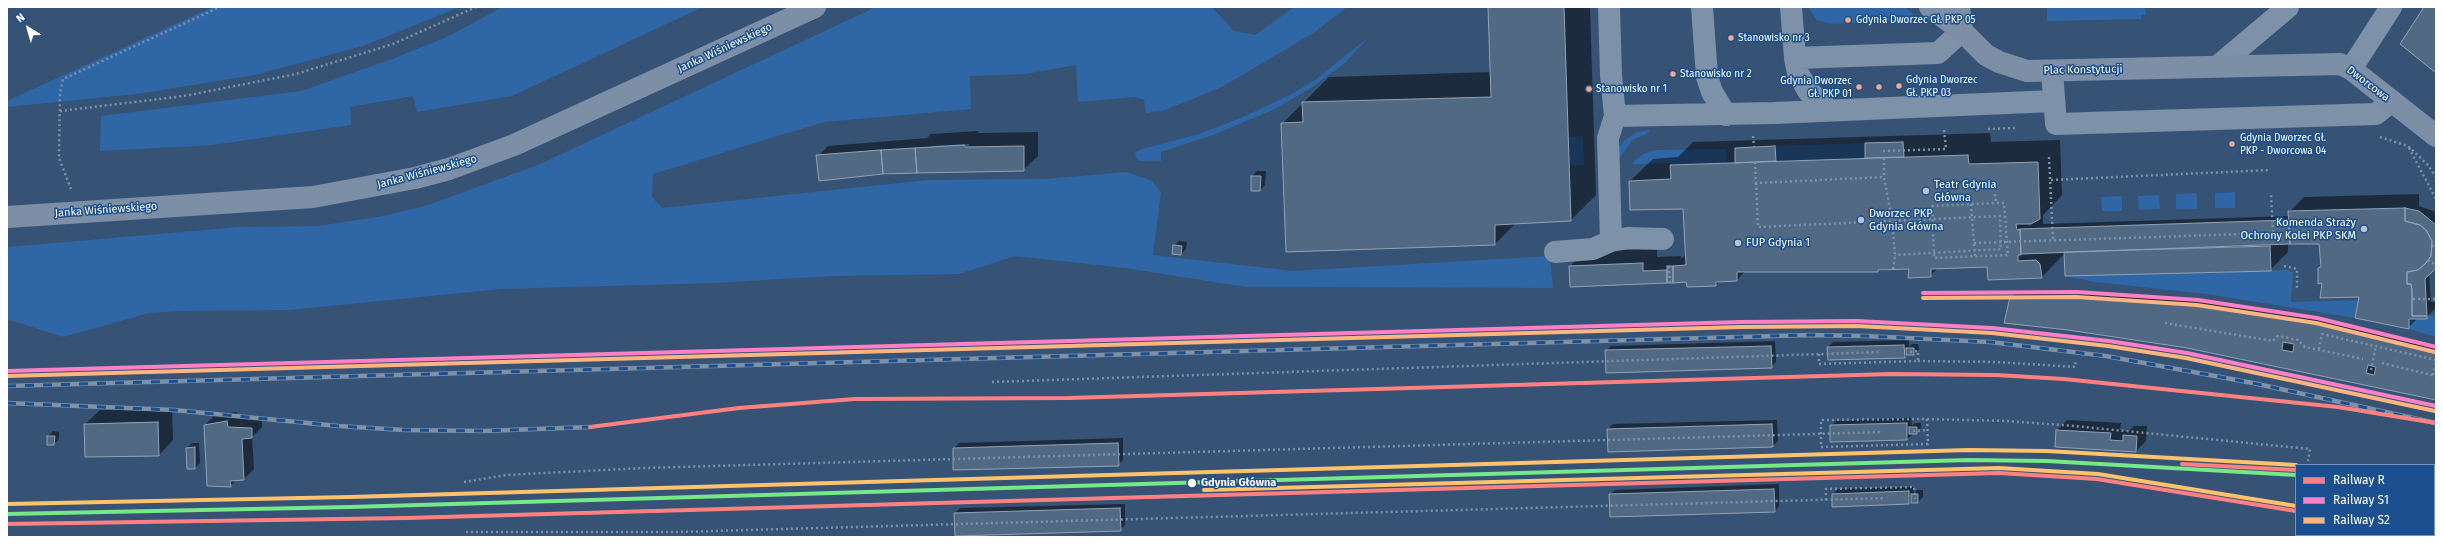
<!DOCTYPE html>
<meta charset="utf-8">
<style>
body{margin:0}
#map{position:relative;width:2443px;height:544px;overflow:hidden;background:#365274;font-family:"Fira Sans",sans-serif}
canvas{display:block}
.frame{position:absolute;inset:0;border:8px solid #fff;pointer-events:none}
.legend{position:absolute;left:2295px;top:464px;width:140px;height:72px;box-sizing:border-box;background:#1b4f8f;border:1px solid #7695bc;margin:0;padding:5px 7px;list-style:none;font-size:12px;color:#fff}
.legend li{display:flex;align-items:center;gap:8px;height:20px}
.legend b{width:20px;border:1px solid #7695bc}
.north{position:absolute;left:8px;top:8px;width:40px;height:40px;-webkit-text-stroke:3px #1b4f8f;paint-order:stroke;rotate:323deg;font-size:11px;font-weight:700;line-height:16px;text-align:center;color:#fff}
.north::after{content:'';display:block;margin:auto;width:14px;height:18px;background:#fff;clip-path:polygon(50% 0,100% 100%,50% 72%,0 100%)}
</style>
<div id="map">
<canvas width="2443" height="544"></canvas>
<div class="frame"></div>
<ul class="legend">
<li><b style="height:5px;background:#ff8080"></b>Railway R</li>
<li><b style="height:5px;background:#ff80c5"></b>Railway S1</li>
<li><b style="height:5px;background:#ffb580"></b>Railway S2</li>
</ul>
<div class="north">N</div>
</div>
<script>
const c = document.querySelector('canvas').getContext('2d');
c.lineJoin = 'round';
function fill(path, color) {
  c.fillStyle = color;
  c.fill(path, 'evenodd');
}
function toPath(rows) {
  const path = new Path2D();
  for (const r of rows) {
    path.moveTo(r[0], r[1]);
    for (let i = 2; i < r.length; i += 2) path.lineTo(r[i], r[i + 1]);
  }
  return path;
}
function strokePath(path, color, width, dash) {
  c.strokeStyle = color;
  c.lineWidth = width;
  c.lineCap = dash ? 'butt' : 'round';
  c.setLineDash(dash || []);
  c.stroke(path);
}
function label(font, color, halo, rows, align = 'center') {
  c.font = font + ' "Fira Sans",sans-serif';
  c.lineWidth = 3;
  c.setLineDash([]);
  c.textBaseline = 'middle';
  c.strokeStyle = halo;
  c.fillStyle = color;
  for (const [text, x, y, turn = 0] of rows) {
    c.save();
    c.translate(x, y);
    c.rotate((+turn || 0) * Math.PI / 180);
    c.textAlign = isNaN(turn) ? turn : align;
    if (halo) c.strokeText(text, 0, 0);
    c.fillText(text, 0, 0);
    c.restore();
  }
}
fill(toPath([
 [213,7,460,7,363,46,255,75,137,94,7,107,7,101],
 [502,7,703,7,512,96,417,112,413,96,350,107,351,125,213,145,100,151,101,116,301,91,395,58,451,35],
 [876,7,1212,7,1234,31,1255,35,1294,7,1347,7,1315,32,1222,87,1162,111,1146,113,1144,100,1135,97,1078,102,1076,65,1025,74,970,76,971,109,824,122,653,174,652,197,662,208,927,180,1044,179,1127,172,1152,181,1161,192,1153,255,1293,271,1550,256,1553,288,1246,287,1125,268,1015,256,959,274,833,276,714,283,502,289,289,310,185,311,149,313,63,337,7,319,7,247,240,227,318,226,383,216,425,206,538,165],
 [1808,7,1905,7,1920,20,1832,24,1817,20],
 [2047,7,2145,7,2146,15,2141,15,2141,19,2047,21],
 [1369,37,1346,62,1311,88,1273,110,1213,135,1161,152,1161,161,1140,161,1136,157,1135,153,1142,149,1199,134,1243,117,1290,95,1315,80],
 [1651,129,1647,134,1632,140,1619,159,1619,147,1625,140,1635,133],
 [1583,136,1584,165,1569,166,1568,137],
 [1865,143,1865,158,1776,161,1775,146],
 [1726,149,1726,163,1632,164,1635,160,1645,153,1656,150],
 [2235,192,2235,208,2215,208,2215,193],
 [2197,193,2197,209,2176,209,2176,194],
 [2159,195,2160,209,2139,210,2138,196],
 [2122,196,2122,211,2102,211,2101,197],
 [2287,270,2293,272,2291,302,2358,300,2355,318,2207,294,2095,282,2065,276],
 [2436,314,2436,337,2409,329,2409,319,2427,319,2427,316]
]), '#2f66a5');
fill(toPath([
 [1489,7,1590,7,1596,195,1571,220,1516,223,1495,244,1283,123,1329,77,1491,72],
 [978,131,979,133,1038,132,1038,156,1023,170,917,172,820,180,818,156,828,146,927,138,931,134],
 [969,144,969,146,930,148,930,146],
 [1990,133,1991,142,2060,140,2062,195,2043,215,2043,224,2290,216,2289,212,2304,197,2419,194,2419,206,2436,212,2436,265,2429,273,2431,302,2436,302,2436,307,2427,317,2419,317,2408,328,2360,296,2324,282,2319,268,2321,265,2320,243,2288,243,2288,252,2270,270,2065,253,2042,277,1988,266,1938,268,1930,276,1910,268,1878,271,1745,271,1737,280,1720,281,1716,285,1687,281,1571,286,1570,266,1585,251,1657,249,1657,257,1681,256,1681,259,1686,254,1684,207,1630,181,1653,159,1678,157,1693,142],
 [1257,171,1266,171,1265,185,1260,190,1252,176],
 [1179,241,1187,242,1186,249,1181,254,1174,246],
 [2016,293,2124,294,2243,305,2388,333,2436,348,2436,399,2011,298],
 [1909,340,1909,347,1912,344,1918,344,1919,349,1914,354,1907,354,1904,357,1828,347,1833,342],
 [1775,341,1776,362,1771,367,1606,351,1611,346],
 [172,408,173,440,159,455,85,424,100,410],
 [237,412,237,417,262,418,262,427,252,437,254,469,244,479,237,479,230,486,205,425,215,415],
 [1911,418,1912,426,1915,423,1921,423,1921,428,1907,439,1831,426,1836,421],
 [1777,420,1778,441,1773,446,1608,429,1613,424],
 [2067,420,2121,423,2120,430,2129,431,2134,426,2147,426,2146,441,2136,451,2057,430],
 [53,431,59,432,59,439,54,444,48,436],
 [1123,438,1123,460,1118,465,954,448,959,443],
 [192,443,199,443,200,463,195,468,187,448],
 [1779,484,1779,506,1775,511,1610,495,1615,490],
 [1913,487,1914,493,1917,490,1923,490,1923,497,1918,502,1912,500,1909,503,1833,506,1833,494,1838,489],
 [1125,504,1125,525,1120,530,955,513,960,508]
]), '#0007');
const building = toPath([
 [1488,7,1564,7,1571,221,1495,225,1495,245,1286,252,1281,123,1303,122,1302,102,1491,97,1488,7],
 [2424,7,2436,7,2436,73,2400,44,2424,7],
 [1903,142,1904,157,1865,158,1865,143,1903,142],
 [964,145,965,147,1024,146,1024,171,917,173,915,148,964,145],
 [1775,146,1776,161,1735,163,1735,148,1775,146],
 [915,148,917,173,883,174,881,150,915,148],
 [881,150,883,174,819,181,816,155,881,150],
 [1968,155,1969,164,2038,162,2040,219,2031,224,2016,224,2017,230,2020,229,2021,255,2018,255,2018,261,2036,260,2040,264,2042,278,1988,280,1987,267,1931,269,1931,277,1908,278,1909,269,1878,270,1878,272,1737,272,1737,281,1716,282,1716,286,1687,287,1686,282,1673,283,1673,266,1686,265,1683,209,1630,210,1629,181,1671,179,1670,165,1968,155],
 [1251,176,1261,176,1260,191,1251,191,1251,176],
 [2405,208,2405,221,2420,225,2426,230,2432,241,2431,256,2425,264,2418,270,2407,272,2407,284,2411,284,2412,290,2412,316,2427,316,2427,319,2409,319,2409,329,2355,318,2359,297,2320,298,2322,283,2318,284,2318,268,2321,267,2319,244,2290,244,2288,211,2405,208],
 [2405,208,2419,211,2436,225,2436,268,2425,279,2427,316,2412,316,2412,290,2411,284,2407,284,2407,272,2418,270,2425,264,2431,256,2432,241,2426,230,2420,225,2405,221,2405,208],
 [2289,220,2290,244,2021,254,2020,229,2289,220],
 [1173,245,1182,246,1181,255,1172,254,1173,245],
 [2270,246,2271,271,2065,276,2064,252,2270,246],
 [1643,263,1643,271,1667,270,1667,283,1570,287,1569,266,1643,263],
 [1667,266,1673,266,1673,283,1667,283,1667,266],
 [2010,297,2119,299,2238,310,2316,323,2383,338,2436,353,2436,400,2187,348,2068,330,2004,323,2010,297],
 [2283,342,2294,344,2293,352,2282,350,2283,342],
 [1904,345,1905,358,1828,360,1827,347,1904,345],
 [1771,346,1772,368,1606,373,1605,350,1771,346],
 [1906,348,1914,348,1914,355,1906,355,1906,348],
 [2368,365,2376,367,2374,375,2366,373,2368,365],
 [227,421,228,427,252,428,252,438,242,439,244,480,230,481,231,487,207,486,204,425,227,421],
 [158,422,159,456,85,457,84,424,158,422],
 [1907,423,1907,440,1830,442,1830,425,1907,423],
 [1772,424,1773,447,1608,452,1607,429,1772,424],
 [1909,427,1917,427,1917,434,1909,434,1909,427],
 [2056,430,2111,433,2110,440,2123,441,2123,435,2137,436,2136,452,2055,447,2056,430],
 [47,436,55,436,54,445,47,445,47,436],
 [1118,443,1119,466,953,470,953,448,1118,443],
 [195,447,195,469,187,469,186,448,195,447],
 [1774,489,1775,512,1610,517,1609,494,1774,489],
 [1909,491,1909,504,1832,507,1832,494,1909,491],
 [1911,494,1918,494,1918,503,1911,503,1911,494],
 [1120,508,1121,531,955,536,954,513,1120,508]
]);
fill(building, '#526984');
strokePath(building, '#92a2b6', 1);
strokePath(toPath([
 [60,111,184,96,296,74,393,44,476,7],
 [1988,129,2015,128],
 [1753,136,1754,147],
 [2380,137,2408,146,2428,165,2436,177],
 [2409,148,2436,199],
 [1883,151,1946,149,1944,130],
 [2049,157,2053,241],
 [1884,158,1884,177,1892,220,1895,255,1893,270],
 [1755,162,1756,183,1884,177],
 [2051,180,2270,170],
 [1756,183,1758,227,2000,216,2001,249,1895,255],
 [71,189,59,158,60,92,63,79,220,7],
 [1995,194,1996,203,2004,203,2008,255,1934,258,1932,206,1996,203],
 [1971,204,1975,256],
 [1974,243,2273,233,2271,194],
 [2432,246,2436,246],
 [2428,260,2436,265],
 [1669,266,1670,283],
 [2284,266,2297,269,2297,289],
 [2413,299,2436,299],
 [2165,323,2273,341,2278,336,2298,340,2305,347,2363,359],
 [2319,349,2322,334,2436,360],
 [1819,354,1819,364,1918,361,1918,351,1910,352],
 [1918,361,1996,362,2075,367,2076,360],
 [2382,363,2436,376],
 [2371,370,2376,346],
 [2433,375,2436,362],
 [992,382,1880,352],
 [1927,419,2007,421,2074,426,2310,449,2308,461],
 [1927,419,1928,444,1821,447,1821,420,1927,419],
 [1913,431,1928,430],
 [464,482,506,475,645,468,1883,432],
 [1826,500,1826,489,1914,487,1915,499],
 [466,532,677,532,1885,498]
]), '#7d92a8', 2.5, [2, 3]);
strokePath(toPath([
 [1609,7,1611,75,1615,116,1608,138,1611,241],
 [1702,7,1707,77,1712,92,1726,115],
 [1791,7,1795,58,1798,73,1808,91,1829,110],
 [1795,58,1938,53,1962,31],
 [2218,66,2288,7],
 [2351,69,2391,7],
 [2052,71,2056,124,2376,114,2392,101],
 [1615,116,1774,113,2054,101],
 [1555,252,1593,249,1611,241,1628,238,1663,239]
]), '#7d92a8', 22);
strokePath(toPath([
 [1930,7,1962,31,1986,55,1999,62,2027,71,2340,64,2351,69,2436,136],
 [1959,7,1962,31],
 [7,217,313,197,415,178,449,169,514,145,815,7]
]), '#7d8ea7', 22);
const rail = toPath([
 [7,386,1810,335,1865,336,1990,342,2106,356,2253,383,2436,423],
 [7,403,174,410,338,426,404,430,484,431,590,427]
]);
strokePath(rail, '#7e92a7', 4.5);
strokePath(rail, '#1b4f8f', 3, [9]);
strokePath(toPath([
 [590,427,739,408,855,399,1068,398,1891,374,1996,375,2064,379,2338,407,2436,423],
 [2182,464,2296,470],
 [7,524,406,518,1999,473,2097,479,2296,511]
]), '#ff8080', 4);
strokePath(toPath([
 [1923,293,2077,292,2198,300,2317,318,2436,347],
 [7,371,1741,322,1857,321,1992,328,2109,341,2187,353,2436,406]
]), '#ff80c5', 4);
strokePath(toPath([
 [1923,298,2077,297,2197,305,2316,323,2435,352],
 [7,376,1741,327,1857,326,1992,333,2108,346,2186,358,2435,411]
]), '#ffb580', 4);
strokePath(toPath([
 [7,514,350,507,1969,460,2047,461,2296,475]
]), '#76e888', 4);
strokePath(toPath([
 [7,504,350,497,1969,450,2047,451,2296,465]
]), '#ffc26d', 4);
strokePath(toPath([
 [1204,490,1999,468,2098,474,2296,506]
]), '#ffc26d', 4);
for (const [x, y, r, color] of [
 [1848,20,3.5,"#ffa980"],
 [1731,38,3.5,"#ffa980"],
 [1673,74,3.5,"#ffa980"],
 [1899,86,3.5,"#ffa980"],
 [1859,87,3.5,"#ffa980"],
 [1879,87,3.5,"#ffa980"],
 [1589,89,3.5,"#ffa980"],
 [2232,144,3.5,"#ffa980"],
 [1926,191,4,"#b9c2ce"],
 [1861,220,4,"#b9c2ce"],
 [2364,229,4,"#b9c2ce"],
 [1738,243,4,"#b9c2ce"],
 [1192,483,5,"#fff"]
]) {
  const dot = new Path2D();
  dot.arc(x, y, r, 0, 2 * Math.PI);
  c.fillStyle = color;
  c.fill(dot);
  strokePath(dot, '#1b4f8f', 1.5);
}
label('10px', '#fff', '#1b4f8f', [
 ["Gdynia Dworzec Gł. PKP 05",1856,20],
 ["Stanowisko nr 3",1738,38],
 ["Stanowisko nr 2",1680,74],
 ["Gdynia Dworzec",1906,80],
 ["Gł. PKP 03",1906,93],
 ["Gdynia Dworzec",1852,81,"right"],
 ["Gł. PKP 01",1852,94,"right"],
 ["Stanowisko nr 1",1596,89],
 ["Gdynia Dworzec Gł.",2240,138],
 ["PKP - Dworcowa 04",2240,151]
], 'left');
label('11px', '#fff', '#1b4f8f', [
 ["Janka Wiśniewskiego",725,48,-25],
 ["Plac Konstytucji",2083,70,-1],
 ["Dworcowa",2368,84,37],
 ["Janka Wiśniewskiego",427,172,-15],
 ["Janka Wiśniewskiego",106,210,-4]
]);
label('11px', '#fff', '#1b4f8f', [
 ["Teatr Gdynia",1934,185],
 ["Główna",1934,198],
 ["Dworzec PKP",1869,214],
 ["Gdynia Główna",1869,227],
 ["Komenda Straży",2356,223,"right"],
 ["Ochrony Kolei PKP SKM",2356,236,"right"],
 ["FUP Gdynia 1",1746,243]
], 'left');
label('bold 11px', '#fff', '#1b4f8f', [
 ["Gdynia Główna",1201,483]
], 'left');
</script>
